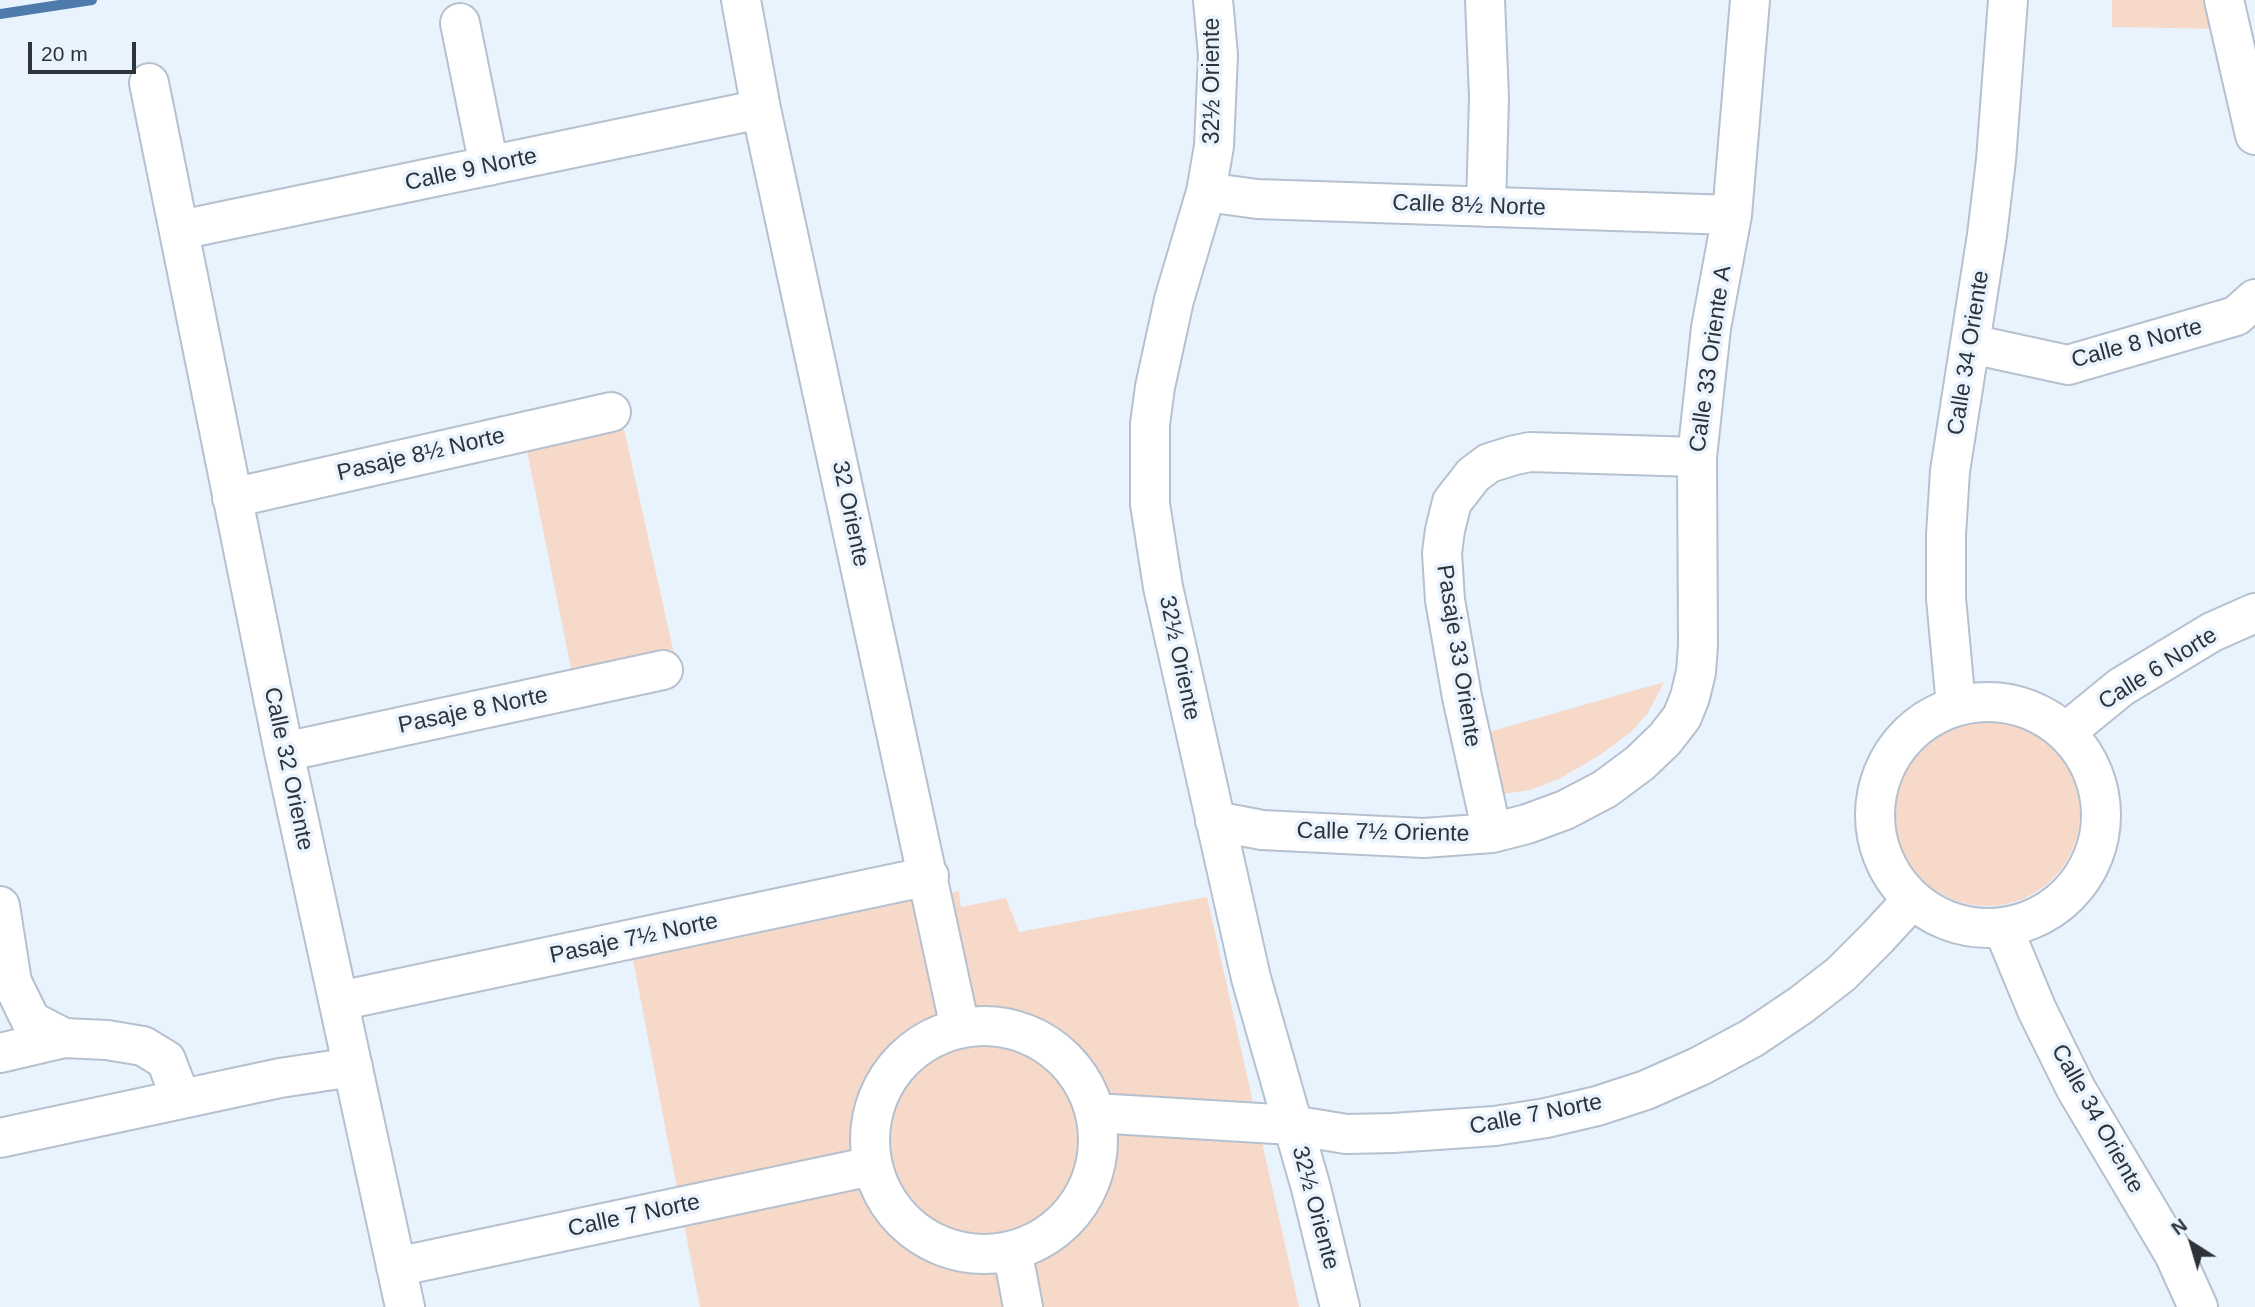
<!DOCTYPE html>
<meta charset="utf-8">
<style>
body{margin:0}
#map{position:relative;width:2255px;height:1307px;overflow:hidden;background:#e8f3fe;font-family:Helvetica,sans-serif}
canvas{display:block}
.north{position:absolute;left:2157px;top:1209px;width:70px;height:70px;-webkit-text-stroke:5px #e8f3fe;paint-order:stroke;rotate:323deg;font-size:19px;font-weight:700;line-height:28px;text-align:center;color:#2e3339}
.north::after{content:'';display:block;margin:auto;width:24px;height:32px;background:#2e3339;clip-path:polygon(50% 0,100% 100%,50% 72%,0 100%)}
.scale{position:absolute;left:28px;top:42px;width:108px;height:32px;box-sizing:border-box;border:4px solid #2e3339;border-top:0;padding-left:9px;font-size:21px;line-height:24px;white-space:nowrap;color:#2e3339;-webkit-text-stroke:5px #e8f3fe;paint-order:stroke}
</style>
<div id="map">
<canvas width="2255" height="1307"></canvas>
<div class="north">N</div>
<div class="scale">20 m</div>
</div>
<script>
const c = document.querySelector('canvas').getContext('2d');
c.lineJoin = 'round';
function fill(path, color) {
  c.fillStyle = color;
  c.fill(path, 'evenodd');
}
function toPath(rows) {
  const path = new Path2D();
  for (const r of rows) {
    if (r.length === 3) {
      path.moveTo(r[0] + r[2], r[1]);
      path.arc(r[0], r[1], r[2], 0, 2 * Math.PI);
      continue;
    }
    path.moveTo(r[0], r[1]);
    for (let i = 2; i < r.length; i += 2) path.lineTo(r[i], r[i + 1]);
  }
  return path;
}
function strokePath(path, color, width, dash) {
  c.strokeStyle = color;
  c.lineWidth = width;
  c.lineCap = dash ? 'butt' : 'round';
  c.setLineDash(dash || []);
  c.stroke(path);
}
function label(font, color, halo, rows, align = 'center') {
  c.font = font + ' Helvetica,sans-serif';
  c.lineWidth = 7;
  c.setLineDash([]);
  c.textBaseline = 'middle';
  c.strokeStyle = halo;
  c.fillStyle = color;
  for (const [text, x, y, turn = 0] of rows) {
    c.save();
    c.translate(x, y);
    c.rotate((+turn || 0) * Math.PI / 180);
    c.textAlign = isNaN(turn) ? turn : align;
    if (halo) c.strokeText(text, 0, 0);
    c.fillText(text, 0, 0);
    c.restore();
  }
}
fill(toPath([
 [2112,0,2224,0,2231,29,2112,27],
 [624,429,674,654,572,673,527,451],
 [1664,682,1648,713,1631,732,1600,755,1559,779,1530,790,1503,794,1489,732],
 [1987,813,93],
 [959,891,961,907,1006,898,1019,932,1207,897,1299,1307,700,1307,633,960]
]), '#f6d9c9');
strokePath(toPath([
 [0,14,92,0]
]), '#4e7bab', 10);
const minor = toPath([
 [741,0,761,109,960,1028],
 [1213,0,1218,55,1214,146,1206,192,1174,300,1155,387,1150,424,1150,504,1163,587,1251,978,1311,1188,1340,1307],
 [1485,0,1489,97,1486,207],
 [2224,0,2255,135],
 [460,23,489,166],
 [149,83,284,752,405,1307],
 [1206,192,1257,199,1732,215],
 [180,230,761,109],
 [1971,344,2068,365,2236,316,2255,299],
 [232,498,611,412],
 [1988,815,113],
 [1956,706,1946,598,1946,535,1950,471,1987,235,1996,160,2008,0],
 [2066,732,2121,687,2212,632,2255,613],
 [284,752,663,670],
 [1215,821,1262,830,1424,838,1492,833,1527,824,1565,810,1605,789,1640,763,1665,739,1682,717,1690,697,1696,672,1698,645,1697,457,1711,328,1732,215,1750,0],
 [1492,833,1462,697,1445,600,1442,553,1445,530,1452,502,1473,475,1489,463,1515,455,1530,452,1697,457],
 [0,906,12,982,31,1021,64,1038,107,1040,143,1046,166,1060,181,1099],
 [2003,928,2037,1010,2076,1089,2174,1254,2198,1307],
 [339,1001,929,876],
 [984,1140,114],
 [0,1053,64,1038],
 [1095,1113,1292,1125,1346,1134,1393,1133,1495,1126,1546,1118,1597,1106,1646,1090,1700,1066,1752,1038,1801,1005,1841,974,1877,938,1912,900],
 [0,1138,280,1078,353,1067],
 [1010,1252,1016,1270,1023,1307],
 [396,1267,872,1166]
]);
strokePath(minor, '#b5c1cf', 42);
strokePath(minor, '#fff', 38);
label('23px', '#2e3339', '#e8f3fe', [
 ["32½ Oriente",1213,81,-90],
 ["Calle 9 Norte",471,170,-12],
 ["Calle 8½ Norte",1469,206,2],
 ["Calle 8 Norte",2137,344,-15],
 ["Calle 34 Oriente",1969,353,-81],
 ["Calle 33 Oriente A",1711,359,-82],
 ["Pasaje 8½ Norte",421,455,-13],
 ["32 Oriente",850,514,78],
 ["Pasaje 33 Oriente",1458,656,81],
 ["32½ Oriente",1179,658,78],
 ["Calle 6 Norte",2158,669,-32],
 ["Pasaje 8 Norte",473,711,-12],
 ["Calle 32 Oriente",288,769,78],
 ["Calle 7½ Oriente",1383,833,1],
 ["Pasaje 7½ Norte",634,939,-12],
 ["Calle 7 Norte",1536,1115,-11],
 ["Calle 34 Oriente",2097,1119,61],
 ["32½ Oriente",1315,1208,75],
 ["Calle 7 Norte",634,1216,-12]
]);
</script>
